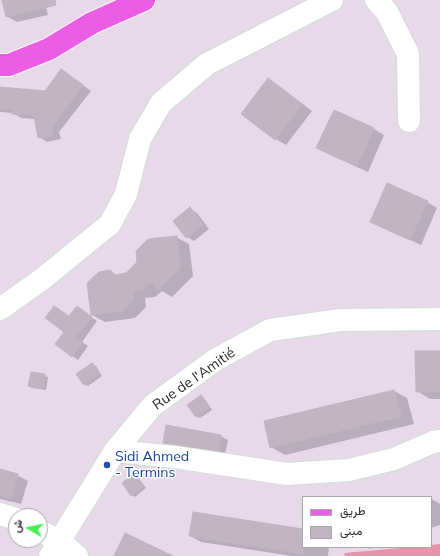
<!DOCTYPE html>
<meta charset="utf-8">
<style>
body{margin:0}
#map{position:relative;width:440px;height:556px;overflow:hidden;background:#e7d9e9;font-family:Mulish,Vazirmatn,sans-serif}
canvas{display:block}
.legend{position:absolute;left:302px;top:496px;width:130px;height:52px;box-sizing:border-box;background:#fff;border:1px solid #a9a9a9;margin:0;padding:5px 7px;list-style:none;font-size:12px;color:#272727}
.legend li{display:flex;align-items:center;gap:8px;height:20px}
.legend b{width:20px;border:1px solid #a9a9a9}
.north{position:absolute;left:8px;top:508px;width:40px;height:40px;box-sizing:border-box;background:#fff;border:1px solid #a9a9a9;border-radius:50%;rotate:279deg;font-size:11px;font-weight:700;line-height:16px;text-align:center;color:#272727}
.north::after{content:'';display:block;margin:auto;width:14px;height:18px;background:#3ef24e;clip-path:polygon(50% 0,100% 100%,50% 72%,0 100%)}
</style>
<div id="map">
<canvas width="440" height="556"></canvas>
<ul class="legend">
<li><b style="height:5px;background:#ea5de4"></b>طريق</li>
<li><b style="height:11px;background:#c0b5c1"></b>مبنى</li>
</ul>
<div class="north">ش</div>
</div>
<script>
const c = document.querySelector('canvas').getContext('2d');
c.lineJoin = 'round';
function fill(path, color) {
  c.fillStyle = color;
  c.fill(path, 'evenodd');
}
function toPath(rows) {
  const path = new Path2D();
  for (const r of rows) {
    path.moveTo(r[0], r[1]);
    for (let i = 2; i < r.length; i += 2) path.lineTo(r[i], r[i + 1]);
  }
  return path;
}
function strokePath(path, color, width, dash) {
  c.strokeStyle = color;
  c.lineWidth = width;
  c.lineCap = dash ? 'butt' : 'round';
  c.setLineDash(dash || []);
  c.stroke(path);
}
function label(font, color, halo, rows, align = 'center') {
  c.font = font + ' Mulish,sans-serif';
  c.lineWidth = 3;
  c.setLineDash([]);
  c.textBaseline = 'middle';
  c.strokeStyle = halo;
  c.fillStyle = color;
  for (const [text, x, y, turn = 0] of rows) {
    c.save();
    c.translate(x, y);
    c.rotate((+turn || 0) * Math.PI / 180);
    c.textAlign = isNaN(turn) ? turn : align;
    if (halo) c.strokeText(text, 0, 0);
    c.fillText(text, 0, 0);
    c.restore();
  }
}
fill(toPath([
 [440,544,440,556,345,556,344,553,412,547,431,547,431,545]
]), '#e693ab');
fill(toPath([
 [3,0,55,0,45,3,48,15,17,22,6,16],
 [62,70,91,91,59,132,61,139,47,142,39,137,35,119,21,118,13,113,0,112,0,88,45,92],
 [269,80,279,86,312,111,286,145,276,139],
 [334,111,374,129,384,135,368,172,328,154,318,148],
 [427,202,437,208,421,245,371,222],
 [190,209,197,213,209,229,194,241,187,237],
 [176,237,189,244,193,276,172,297,162,291,155,297,145,298,146,307,135,318,105,322,92,315,110,271,117,275,126,274],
 [77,307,97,321,82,342,88,346,78,360,72,356,65,332,70,317],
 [440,352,440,399,430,399,417,391],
 [92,364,96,366,102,376,88,386,84,384],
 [32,373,48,377,46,390,32,388,29,386],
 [394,391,407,398,414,424,285,455,271,447],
 [201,396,204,398,212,410,200,418,196,416],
 [220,436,228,440,225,454,171,447,164,443],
 [0,470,17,475,28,481,21,504,0,499],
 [134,475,138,477,146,488,135,497,132,495],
 [431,499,439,503,440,505,440,525,431,528],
 [303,530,303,547,329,547,328,556,292,556,201,542,190,536],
 [365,547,377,547,370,549]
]), '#0003');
const building = toPath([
 [2,0,55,0,56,5,6,17,2,0],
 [61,69,83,85,52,127,53,135,38,138,34,116,12,114,13,110,0,109,0,87,45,91,61,69],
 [268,78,302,104,275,140,241,114,268,78],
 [334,110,374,128,357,166,316,148,334,110],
 [387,183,428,201,410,240,370,222,387,183],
 [190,207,203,225,186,238,173,221,190,207],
 [177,236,180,268,158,290,151,282,142,290,133,291,134,300,122,311,91,315,87,283,99,272,110,270,115,275,126,273,137,262,136,251,148,239,177,236],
 [54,306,69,316,77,306,92,317,76,337,83,342,72,357,55,344,64,332,45,318,54,306],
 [415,351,440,351,440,391,416,392,415,351],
 [92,363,100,374,84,385,76,374,92,363],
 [31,372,45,374,43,389,28,386,31,372],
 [394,390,401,416,270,448,264,421,394,390],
 [201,395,209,408,196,417,187,405,201,395],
 [166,425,221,435,218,451,163,443,166,425],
 [0,469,18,474,11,499,0,496,0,469],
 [134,474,144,486,131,496,122,483,134,474],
 [193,512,303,529,303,554,189,536,193,512],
 [125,533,173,556,114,556,125,533]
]);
fill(building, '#c0b5c1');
strokePath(building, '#c3b3c4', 1);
const minor = toPath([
 [376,0,387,12,408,54,409,121],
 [0,309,41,280,110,224,126,194,140,139,161,103,207,64,332,0],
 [115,451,175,457,287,474,349,470,394,459,433,442,440,441],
 [0,514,16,519],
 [40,531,60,541,77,556],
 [50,556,115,451,152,406,215,360,270,330,341,320,440,319]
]);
const major = toPath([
 [0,65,9,65,49,49,92,23,144,0]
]);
strokePath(minor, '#cee0d0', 24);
strokePath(major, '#fff', 24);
strokePath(minor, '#fff', 22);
strokePath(major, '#ea5de4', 22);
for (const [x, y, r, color] of [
 [107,465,4,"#1a4fb4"]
]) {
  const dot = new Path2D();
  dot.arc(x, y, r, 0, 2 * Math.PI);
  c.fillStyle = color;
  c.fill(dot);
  strokePath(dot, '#fff', 1.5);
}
label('14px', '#272727', '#fff', [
 ["Rue de l'Amitié",194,379,-35]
]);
label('14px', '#164399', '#fff', [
 ["Sidi Ahmed",115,457],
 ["- Termins",115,473]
], 'left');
</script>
